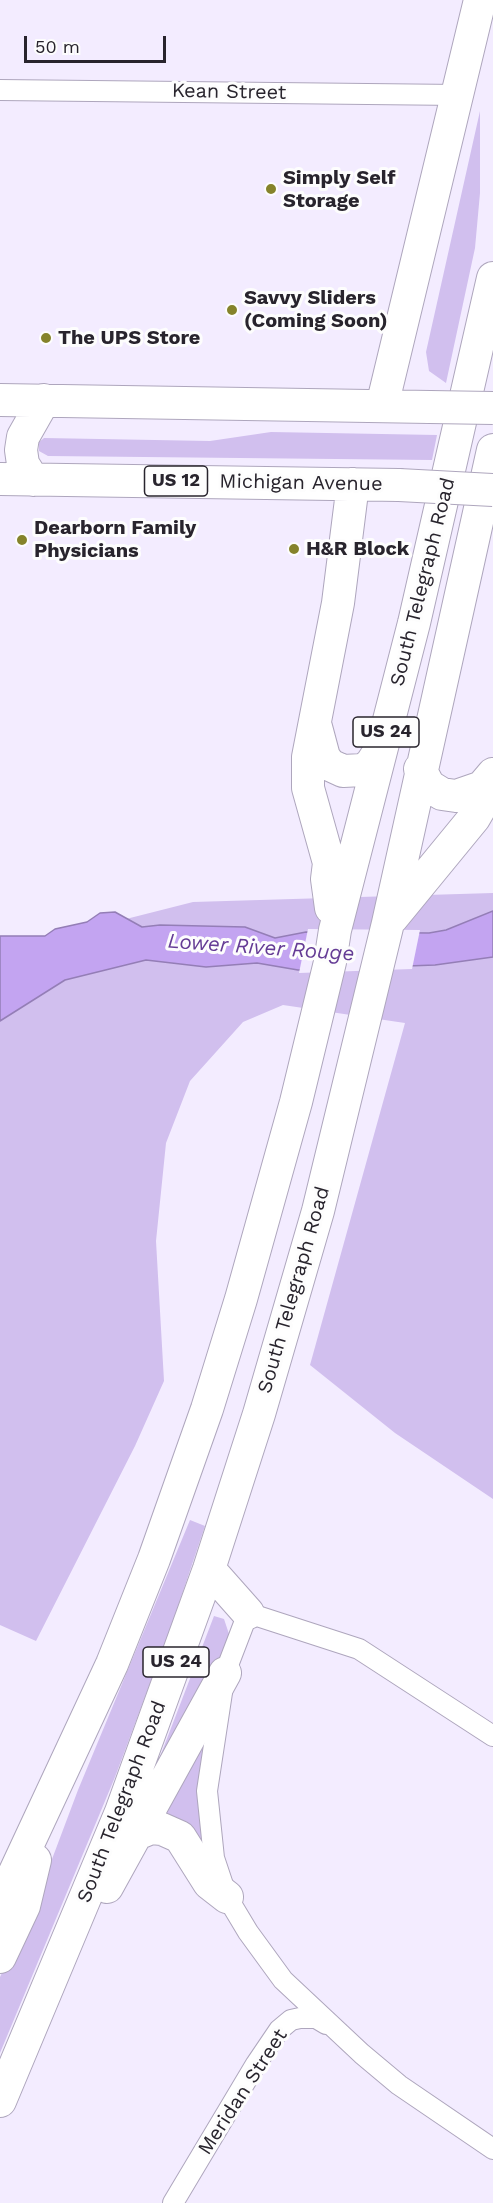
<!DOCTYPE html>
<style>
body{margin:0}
#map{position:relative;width:493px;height:2203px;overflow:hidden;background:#f3ecff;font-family:"Work Sans",sans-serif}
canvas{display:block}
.scale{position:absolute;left:24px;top:36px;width:142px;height:27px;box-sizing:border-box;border:3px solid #28242d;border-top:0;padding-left:8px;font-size:18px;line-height:21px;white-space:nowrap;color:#28242d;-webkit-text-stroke:4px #fdfdfd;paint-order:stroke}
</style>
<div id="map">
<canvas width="493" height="2203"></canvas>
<div class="scale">50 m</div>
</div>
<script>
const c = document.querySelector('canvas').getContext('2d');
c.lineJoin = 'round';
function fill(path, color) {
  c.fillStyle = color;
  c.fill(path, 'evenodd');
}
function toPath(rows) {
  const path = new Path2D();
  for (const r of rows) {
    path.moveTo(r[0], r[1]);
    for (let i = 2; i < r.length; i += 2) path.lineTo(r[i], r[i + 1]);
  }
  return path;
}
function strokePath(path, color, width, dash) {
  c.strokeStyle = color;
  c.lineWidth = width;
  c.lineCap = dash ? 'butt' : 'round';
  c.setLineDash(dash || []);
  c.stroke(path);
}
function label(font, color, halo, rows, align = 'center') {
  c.font = font + ' "Work Sans",sans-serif';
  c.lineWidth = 6;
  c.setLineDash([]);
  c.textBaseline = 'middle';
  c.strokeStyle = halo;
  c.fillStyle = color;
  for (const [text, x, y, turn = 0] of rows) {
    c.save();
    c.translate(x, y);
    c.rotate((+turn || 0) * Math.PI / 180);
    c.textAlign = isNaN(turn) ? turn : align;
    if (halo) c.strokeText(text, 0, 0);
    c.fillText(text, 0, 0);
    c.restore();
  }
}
fill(toPath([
 [480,111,480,193,475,248,446,383,429,371,426,352],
 [271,432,437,435,432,460,48,456,39,451,39,442,44,438,210,441],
 [493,893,493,1499,395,1433,310,1365,405,1023,283,1005,243,1022,190,1081,166,1143,156,1241,164,1381,135,1446,36,1641,0,1625,0,951,193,902],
 [190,1520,205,1526,170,1630,115,1777,0,2053,0,1977,37,1899,78,1790],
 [214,1616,224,1619,230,1637,229,1649,153,1775],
 [206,1731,203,1838,199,1841,193,1840,160,1809]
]), '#d1bfee');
const water = toPath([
 [493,911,493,957,435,965,298,970,257,963,206,967,146,960,65,980,0,1021,0,936,45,936,55,929,87,922,100,913,115,912,142,927,160,925,245,927,275,938,306,932,429,933,446,930,493,911]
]);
fill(water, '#c3a4f1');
strokePath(water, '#947eb6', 1.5);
fill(toPath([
 [308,929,420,930,412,969,299,973]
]), '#f3ecff');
const minor = toPath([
 [0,90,459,95],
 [493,1736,359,1649,248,1613,225,1673,207,1791,214,1858,227,1897,248,1932,283,1980,362,2054,399,2085,493,2149],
 [173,2203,256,2064,279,2030,291,2020,300,2018,316,2018,326,2024]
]);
const primary = toPath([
 [0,400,430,407],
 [382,406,480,0],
 [0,479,399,485],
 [33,480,23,464,21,450,23,437,44,400],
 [316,727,324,757,330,765,343,771,363,770,371,764,382,747],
 [420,769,429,786,442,794,456,796,482,787,493,774],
 [331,908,327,879,329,863,308,788,308,757,338,603,353,484],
 [392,918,474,818,487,796,493,779],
 [209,1569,248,1613],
 [139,1833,151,1828,162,1829,180,1837,209,1883,227,1897],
 [107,1887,225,1673],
 [0,1904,112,1664,154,1559,207,1409,241,1299,296,1102,330,962,335,930,414,623,493,278],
 [0,1957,24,1906,35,1860],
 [0,2101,121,1812,209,1569,259,1414,318,1211,388,923,493,450]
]);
strokePath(minor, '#aea6bd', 22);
strokePath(primary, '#aea6bd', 34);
strokePath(minor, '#fff', 20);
strokePath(primary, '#fff', 32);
const primaryBridge = toPath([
 [430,407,493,408],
 [399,485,493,490]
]);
strokePath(primaryBridge, '#aea6bd', 34, []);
strokePath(primaryBridge, '#fff', 32);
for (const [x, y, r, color] of [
 [271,189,6,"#85832b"],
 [232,310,6,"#85832b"],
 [46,338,6,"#85832b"],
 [22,540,6,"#85832b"],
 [294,549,6,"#85832b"]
]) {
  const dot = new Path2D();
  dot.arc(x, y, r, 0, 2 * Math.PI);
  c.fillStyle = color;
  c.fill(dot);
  strokePath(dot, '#fdfdfd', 2);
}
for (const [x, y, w] of [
 [176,481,63],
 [386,732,66],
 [176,1662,66]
]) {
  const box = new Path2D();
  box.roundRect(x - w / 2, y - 15, w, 30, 4.5);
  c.fillStyle = '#fdfdfd';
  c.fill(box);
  strokePath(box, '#28242d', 1.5);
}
label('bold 18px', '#28242d', null, [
 ["US 12",176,481],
 ["US 24",386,732],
 ["US 24",176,1662]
]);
label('20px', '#28242d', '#fdfdfd', [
 ["Kean Street",229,92,1],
 ["Michigan Avenue",301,483,1],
 ["South Telegraph Road",423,582,-76],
 ["South Telegraph Road",294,1290,-74],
 ["South Telegraph Road",122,1802,-69],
 ["Meridan Street",243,2092,-57]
]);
label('bold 20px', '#28242d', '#fdfdfd', [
 ["Simply Self",283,178],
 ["Storage",283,201],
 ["Savvy Sliders",244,298],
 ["(Coming Soon)",244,321],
 ["The UPS Store",58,338],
 ["Dearborn Family",34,528],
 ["Physicians",34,551],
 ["H&R Block",306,549]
], 'left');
label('italic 21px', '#653c95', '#fdfdfd', [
 ["Lower River Rouge",261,948,4]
]);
</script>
